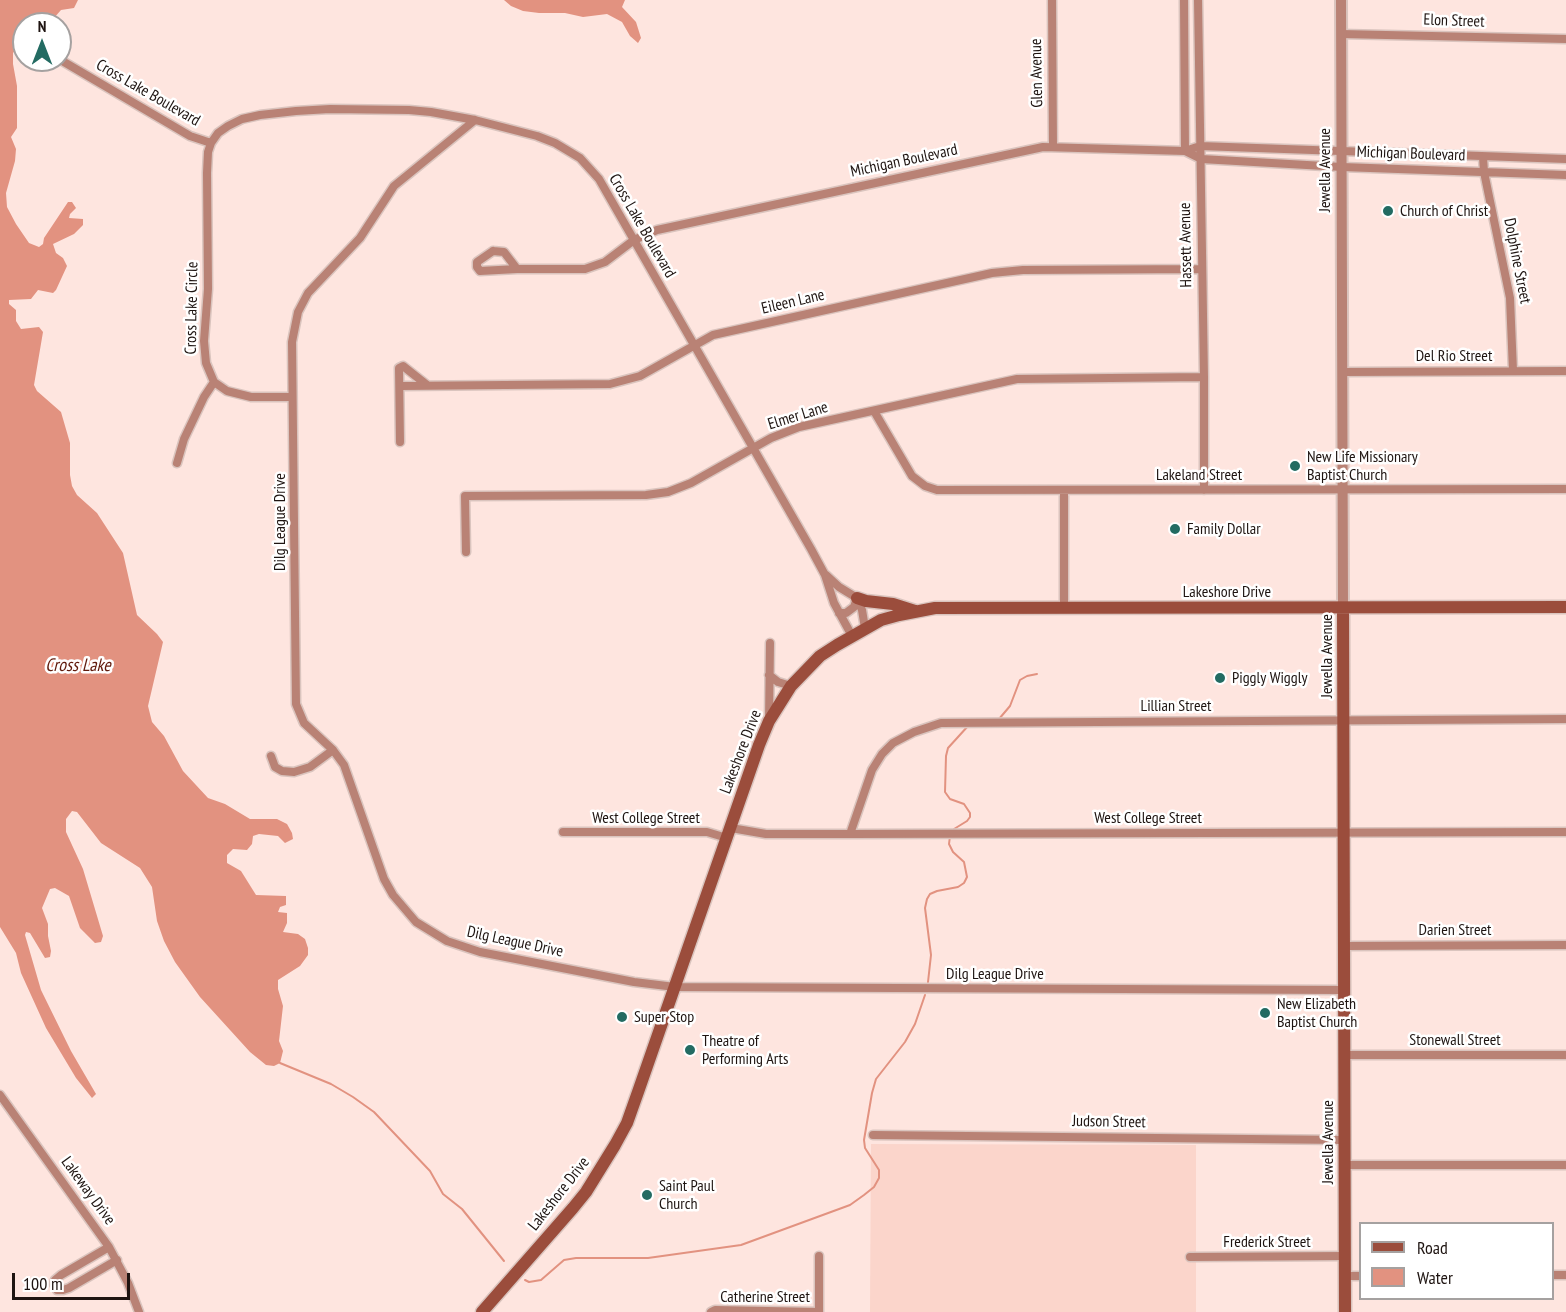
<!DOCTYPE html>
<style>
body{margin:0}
#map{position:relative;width:1566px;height:1312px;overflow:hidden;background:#fee5df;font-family:"PT Sans Narrow",sans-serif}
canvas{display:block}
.legend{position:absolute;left:1359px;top:1222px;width:195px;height:78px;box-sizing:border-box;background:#fff;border:2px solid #a5a1a0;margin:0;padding:8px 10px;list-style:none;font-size:18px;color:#1e1411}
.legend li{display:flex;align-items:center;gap:12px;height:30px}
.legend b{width:30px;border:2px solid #a5a1a0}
.north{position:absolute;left:12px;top:12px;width:60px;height:60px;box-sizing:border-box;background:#fff;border:2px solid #a5a1a0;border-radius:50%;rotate:0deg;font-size:16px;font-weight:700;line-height:24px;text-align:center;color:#1e1411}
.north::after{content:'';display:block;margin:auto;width:21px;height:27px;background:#236b62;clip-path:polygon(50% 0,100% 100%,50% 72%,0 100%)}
.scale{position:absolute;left:12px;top:1273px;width:118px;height:27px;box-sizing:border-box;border:3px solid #1e1411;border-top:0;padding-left:8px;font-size:18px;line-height:21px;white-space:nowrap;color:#1e1411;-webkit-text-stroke:4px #fff;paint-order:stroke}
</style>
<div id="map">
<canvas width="1566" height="1312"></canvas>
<ul class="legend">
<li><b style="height:8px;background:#9b4d3c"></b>Road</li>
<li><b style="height:16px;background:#e29280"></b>Water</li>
</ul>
<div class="north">N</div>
<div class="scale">100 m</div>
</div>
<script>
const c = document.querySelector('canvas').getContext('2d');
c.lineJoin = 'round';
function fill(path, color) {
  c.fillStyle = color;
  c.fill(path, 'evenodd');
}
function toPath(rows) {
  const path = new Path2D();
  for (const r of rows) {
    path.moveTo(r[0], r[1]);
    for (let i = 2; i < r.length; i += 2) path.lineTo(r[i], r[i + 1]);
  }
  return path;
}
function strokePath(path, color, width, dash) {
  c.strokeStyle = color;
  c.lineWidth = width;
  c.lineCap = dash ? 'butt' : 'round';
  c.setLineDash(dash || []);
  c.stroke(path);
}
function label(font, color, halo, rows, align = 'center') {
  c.font = font + ' "PT Sans Narrow",sans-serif';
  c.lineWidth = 5;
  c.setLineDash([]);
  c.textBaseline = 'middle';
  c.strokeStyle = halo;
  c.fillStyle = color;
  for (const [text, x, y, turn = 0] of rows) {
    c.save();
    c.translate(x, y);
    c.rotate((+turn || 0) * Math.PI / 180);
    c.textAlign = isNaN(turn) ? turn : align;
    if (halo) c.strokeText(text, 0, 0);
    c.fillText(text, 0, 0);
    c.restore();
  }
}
fill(toPath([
 [871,1144,1196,1145,1196,1312,870,1312]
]), '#fbd5cb');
fill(toPath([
 [0,0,78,0,74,8,61,10,54,18,44,24,24,24,24,40,13,53,13,64,17,86,17,128,11,137,16,149,15,161,6,193,7,207,16,224,29,243,39,247,43,244,44,238,68,202,72,202,76,208,70,214,69,218,83,219,83,225,74,234,53,244,56,253,63,258,67,266,56,290,53,293,38,290,31,299,9,300,9,304,16,310,16,321,21,329,39,327,43,332,34,385,37,391,61,412,70,443,70,475,72,486,77,495,97,513,123,553,137,615,157,634,163,642,148,706,152,722,164,736,183,771,208,798,225,804,250,819,277,819,287,824,292,833,293,839,285,843,278,836,259,834,253,836,252,844,247,850,233,849,227,855,227,863,241,871,256,895,286,896,286,905,280,907,278,912,287,913,287,923,283,932,298,934,305,939,308,948,308,955,300,966,278,980,278,989,283,1006,279,1041,283,1051,280,1063,274,1066,266,1065,250,1052,200,997,175,962,164,941,157,921,152,887,140,868,101,843,77,812,72,811,66,819,66,832,83,869,103,936,101,942,95,943,80,928,69,896,55,888,50,889,42,908,48,924,48,936,51,951,50,957,45,958,30,933,26,932,25,935,41,990,71,1051,96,1094,92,1098,76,1078,46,1028,21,973,16,953,0,927],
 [504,0,625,0,622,7,636,22,641,38,638,43,630,36,622,22,607,14,583,17,565,13,539,13,523,11,511,6]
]), '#e29280');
strokePath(toPath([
 [999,719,1010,706,1020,680,1027,676,1037,674],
 [954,829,967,821,970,817,970,813,964,804,950,799,945,792,946,756,948,748,968,726],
 [928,982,931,955,925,908,927,899,930,894,937,891,958,887,964,883,967,877,964,862,953,852,949,844,950,836],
 [280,1063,331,1084,353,1097,374,1112,430,1171,443,1194,462,1209,504,1261],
 [525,1280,529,1282,541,1280,564,1260,576,1258,648,1258,741,1245,850,1205,864,1195,874,1187,879,1178,879,1170,865,1148,864,1140,872,1093,876,1079,905,1042,915,1024,925,995]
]), '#e29280', 2);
const minor = toPath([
 [1052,0,1053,146],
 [1184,0,1185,151],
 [1198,0,1204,377,1204,490],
 [1341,34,1566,39],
 [64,62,190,136,211,143],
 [475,120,394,186,360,238,308,293,298,312,292,342,296,704,304,723,333,750,344,765,384,879,393,895,416,922,447,941,480,952,634,982,675,987,1344,990],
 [1185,151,1201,159,1342,167,1566,175],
 [1483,157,1484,172,1510,298,1513,371],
 [493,251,504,252,517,269,480,271,477,267,477,262,493,251],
 [517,269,585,269,605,262,634,240,657,230,1043,147,1185,151,1200,146,1566,159],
 [1342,372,1566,371],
 [214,382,206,363,204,341,208,289,207,173,208,152,211,143,218,133,228,126,242,119,260,115,296,111,330,109,409,110,431,112,475,120,537,136,555,143,580,158,599,179,811,549,825,575,834,603,852,636],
 [214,382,227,391,251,397,292,397],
 [400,386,610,384,640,376,713,335,992,273,1023,270,1202,269],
 [874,411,912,476,925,486,937,490,1566,489],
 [400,442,399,368,403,366,427,385],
 [177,463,184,439,204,397,214,382],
 [1064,490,1064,608],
 [466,552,465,496,646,495,668,492,691,483,771,438,799,427,1017,379,1204,377],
 [826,575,839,587,857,598,862,610,865,628],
 [839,613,846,613,854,607,857,598],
 [769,675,778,682,791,686],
 [769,721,770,643],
 [271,756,275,767,282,771,294,772,310,767,333,750],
 [731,828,766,834,850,834,1566,832],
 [563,832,707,832,727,838],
 [850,834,872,770,882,754,893,743,914,732,941,723,1566,719],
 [1344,946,1566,945],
 [1344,1055,1566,1055],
 [0,1095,109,1247,128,1283,139,1312],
 [873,1135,1345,1140],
 [1345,1165,1566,1165],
 [109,1247,61,1275,55,1280,54,1284,57,1290,63,1290,69,1288,117,1260],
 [819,1256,819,1312],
 [1190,1257,1345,1256],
 [1552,1275,1566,1275],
 [1345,1276,1360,1276],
 [711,1312,715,1310,819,1312]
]);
const tertiary = toPath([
 [1341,0,1343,608]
]);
const secondary = toPath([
 [857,598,866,601,893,604,915,611],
 [1343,608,1345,1312],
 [482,1312,573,1208,586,1192,615,1145,627,1123,638,1092,759,745,769,721,791,686,820,656,837,645,881,620,899,615,935,608,1566,607]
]);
strokePath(minor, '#dac4be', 11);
strokePath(tertiary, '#dac4be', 14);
strokePath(secondary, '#dac4be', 15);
strokePath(minor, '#b98275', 8);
strokePath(tertiary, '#b98275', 10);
strokePath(secondary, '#9b4d3c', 12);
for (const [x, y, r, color] of [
 [1388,211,6,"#236b62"],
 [1295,466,6,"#236b62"],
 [1175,529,6,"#236b62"],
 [1220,678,6,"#236b62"],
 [1265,1013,6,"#236b62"],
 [622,1017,6,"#236b62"],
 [690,1050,6,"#236b62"],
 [647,1195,6,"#236b62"]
]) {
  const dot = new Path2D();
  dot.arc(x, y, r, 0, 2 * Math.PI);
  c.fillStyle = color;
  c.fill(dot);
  strokePath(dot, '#fff', 2);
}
label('16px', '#1e1411', '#fff', [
 ["Elon Street",1454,21,2],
 ["Glen Avenue",1037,73,-91],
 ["Cross Lake Boulevard",148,93,30],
 ["Michigan Boulevard",1411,154,2],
 ["Michigan Boulevard",904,161,-12],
 ["Jewella Avenue",1325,170,-90],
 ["Cross Lake Boulevard",642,226,60],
 ["Hassett Avenue",1186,245,-91],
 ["Dolphine Street",1517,261,79],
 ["Eileen Lane",793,302,-13],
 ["Cross Lake Circle",192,308,-89],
 ["Del Rio Street",1454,356],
 ["Elmer Lane",798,416,-17],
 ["Lakeland Street",1199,475],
 ["Dilg League Drive",280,522,-90],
 ["Lakeshore Drive",1227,592],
 ["Jewella Avenue",1327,656,-90],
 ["Lillian Street",1176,706],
 ["Lakeshore Drive",741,752,-69],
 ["West College Street",646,818],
 ["West College Street",1148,818],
 ["Darien Street",1455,930],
 ["Dilg League Drive",515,942,12],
 ["Dilg League Drive",995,974],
 ["Stonewall Street",1455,1040],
 ["Judson Street",1109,1122,1],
 ["Jewella Avenue",1328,1142,-90],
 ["Lakeway Drive",88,1191,54],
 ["Lakeshore Drive",559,1194,-52],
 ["Frederick Street",1267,1242],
 ["Catherine Street",765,1297]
]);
label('16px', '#1e1411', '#fff', [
 ["Church of Christ",1400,211],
 ["New Life Missionary",1307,457],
 ["Baptist Church",1307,475],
 ["Family Dollar",1187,529],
 ["Piggly Wiggly",1232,678],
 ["New Elizabeth",1277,1004],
 ["Baptist Church",1277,1022],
 ["Super Stop",634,1017],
 ["Theatre of",702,1041],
 ["Performing Arts",702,1059],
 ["Saint Paul",659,1186],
 ["Church",659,1204]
], 'left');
label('italic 18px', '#601a0c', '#fff', [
 ["Cross Lake",78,666]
]);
</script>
